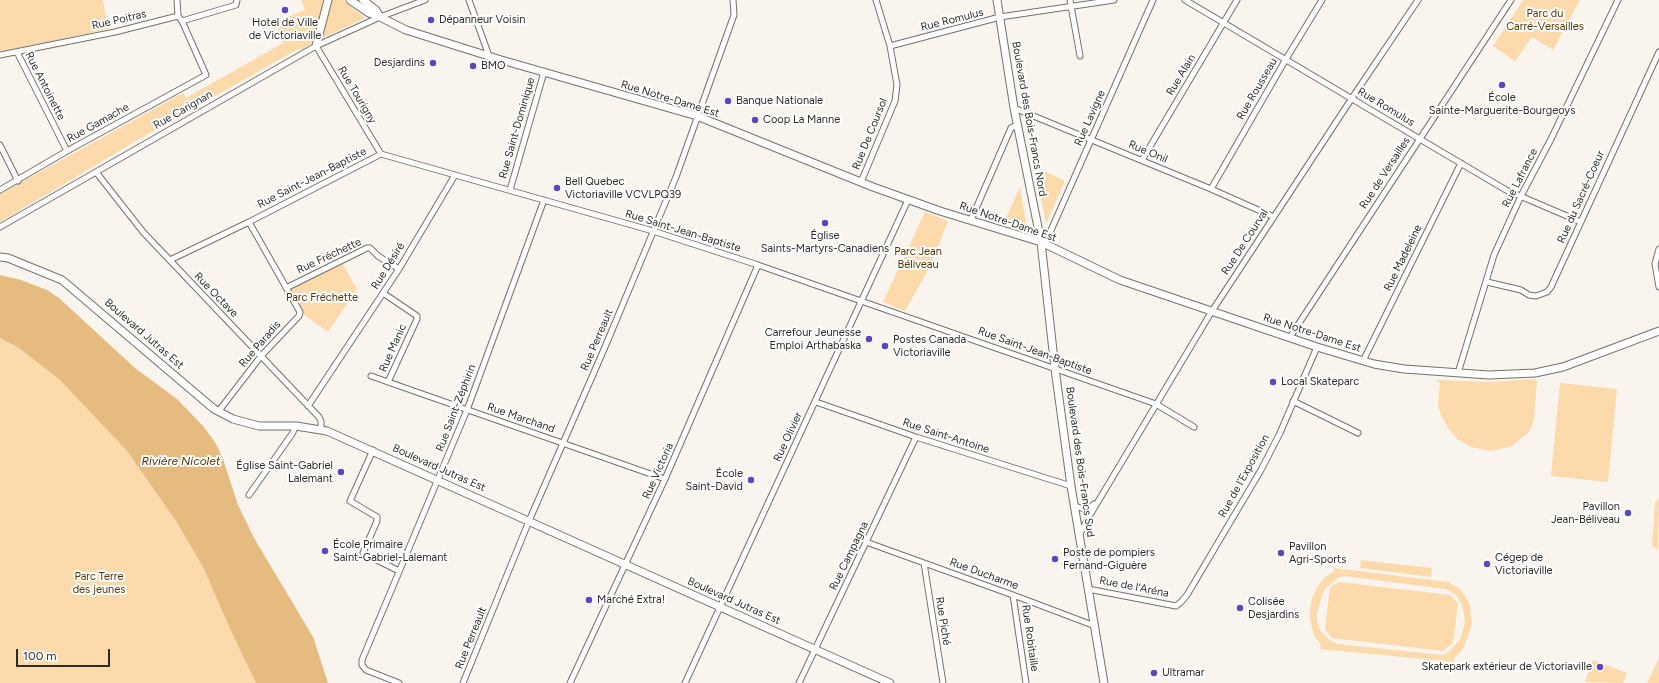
<!DOCTYPE html>
<meta charset="utf-8">
<style>
body{margin:0}
#map{position:relative;width:1659px;height:683px;overflow:hidden;background:#f9f4ee;font-family:Figtree,sans-serif}
canvas{display:block}
.scale{position:absolute;left:16px;top:649px;width:94px;height:18px;box-sizing:border-box;border:2px solid #2d2c29;border-top:0;padding-left:5px;font-size:12px;line-height:14px;white-space:nowrap;color:#2d2c29;-webkit-text-stroke:3px #fff;paint-order:stroke}
</style>
<div id="map">
<canvas width="1659" height="683"></canvas>
<div class="scale">100 m</div>
</div>
<script>
const c = document.querySelector('canvas').getContext('2d');
c.lineJoin = 'round';
function fill(path, color) {
  c.fillStyle = color;
  c.fill(path, 'evenodd');
}
function toPath(rows) {
  const path = new Path2D();
  for (const r of rows) {
    path.moveTo(r[0], r[1]);
    for (let i = 2; i < r.length; i += 2) path.lineTo(r[i], r[i + 1]);
  }
  return path;
}
function strokePath(path, color, width, dash) {
  c.strokeStyle = color;
  c.lineWidth = width;
  c.lineCap = dash ? 'butt' : 'round';
  c.setLineDash(dash || []);
  c.stroke(path);
}
function label(font, color, halo, rows, align = 'center') {
  c.font = font + ' Figtree,sans-serif';
  c.lineWidth = 4;
  c.setLineDash([]);
  c.textBaseline = 'middle';
  c.strokeStyle = halo;
  c.fillStyle = color;
  for (const [text, x, y, turn = 0] of rows) {
    c.save();
    c.translate(x, y);
    c.rotate((+turn || 0) * Math.PI / 180);
    c.textAlign = isNaN(turn) ? turn : align;
    if (halo) c.strokeText(text, 0, 0);
    c.fillText(text, 0, 0);
    c.restore();
  }
}
fill(toPath([
 [0,0,103,0,108,29,0,53],
 [301,0,325,0,313,43,302,50,298,49,136,141,0,222,0,194,183,93,186,98,283,43,277,31,280,20,305,10],
 [329,0,343,0,365,18,323,38],
 [1523,0,1580,0,1553,50,1532,37,1515,61,1493,46],
 [1035,167,1065,181,1046,224,1043,209],
 [1020,187,1026,223,1022,227,1019,227,1004,222],
 [925,212,948,221,931,265,905,311,883,302],
 [341,261,357,289,328,332,300,312,286,288],
 [0,338,19,348,60,380,127,451,176,521,204,569,231,631,256,683,0,683],
 [1533,379,1537,381,1534,420,1529,432,1512,446,1491,451,1471,447,1457,439,1448,428,1441,415,1438,406,1440,382,1437,382,1438,380,1488,382],
 [1560,383,1617,389,1608,482,1551,476],
 [1658,498,1659,498,1658,550,1652,546,1655,503],
 [1361,560,1432,568,1431,577,1360,568],
 [1334,568,1448,582,1460,589,1466,597,1470,606,1472,624,1466,642,1462,650,1454,658,1454,662,1320,649,1321,644,1315,637,1312,628,1310,620,1310,609,1312,598,1318,586,1324,578,1334,571],
 [1344,576,1446,589,1456,595,1461,603,1464,613,1465,623,1460,639,1449,652,1443,655,1337,644,1331,641,1320,630,1317,621,1317,613,1322,595,1326,588,1338,578],
 [1339,582,1450,595,1458,603,1453,643,1443,651,1332,638,1325,629,1330,587],
 [1659,658,1659,683,1647,683],
 [1593,660,1627,673,1623,683,1585,682]
]), '#fcdaab');
fill(toPath([
 [0,275,21,280,47,290,59,298,135,368,177,399,204,427,216,444,223,459,238,505,254,538,313,637,328,683,256,683,231,631,204,569,176,521,127,451,60,380,19,348,0,338]
]), '#e5bb7f');
const street = toPath([
 [177,0,178,16],
 [469,0,489,56],
 [1070,0,1080,56],
 [1185,0,1506,190,1581,222],
 [316,46,381,154],
 [890,46,1000,17,1114,0],
 [17,52,67,151],
 [0,55,115,32,178,16,182,21,236,5,237,0],
 [1014,108,1211,189,1274,217],
 [0,145,18,181],
 [1142,160,1237,0],
 [96,172,143,232,319,417,321,421,321,429],
 [861,182,895,101,897,85,890,46,876,0],
 [1211,189,1286,59,1322,0],
 [0,190,67,151,206,75,182,21],
 [510,190,544,72],
 [971,220,1011,128,1017,125],
 [0,227,316,46,380,17,425,0],
 [1041,242,1048,237,1153,0],
 [1659,249,1655,264,1659,287],
 [170,260,249,222,381,154,653,231,758,265,1156,404,1194,427],
 [1487,282,1521,290,1529,295,1536,296,1547,292,1551,287,1659,52],
 [286,288,367,248,370,248,378,256,399,269],
 [383,293,417,316,417,319,388,382],
 [1290,337,1511,0],
 [1363,361,1461,163],
 [1458,373,1494,255,1521,196,1551,139,1618,0],
 [371,376,665,479],
 [1293,401,1358,433],
 [816,402,916,437,1071,486],
 [308,406,399,269,455,175],
 [218,412,261,356,299,316,300,312,249,222],
 [373,450,350,501,377,517,377,521,363,553,399,571],
 [249,495,292,434,296,426],
 [1075,506,1084,509,1090,508,1094,504],
 [1079,536,1087,520,1212,311,1352,98,1418,0],
 [866,542,1021,598,1095,626],
 [924,563,943,683],
 [1088,589,1176,606,1181,602,1187,595,1261,470,1280,433,1317,347],
 [1013,595,1026,683],
 [399,683,366,670,362,665,362,660,467,410,544,200],
 [463,683,529,521,605,347,676,177,734,15,733,0],
 [570,683,665,479,758,265],
 [685,683,908,200],
 [799,683,916,437]
]);
const secondary = toPath([
 [350,0,369,13,380,17,406,30,498,59,697,116,873,187,940,211,1041,242,1120,280,1317,347,1374,364,1404,369,1489,375,1535,373,1563,367,1659,331],
 [363,0,376,10,380,17],
 [997,0,1014,108,1041,242,1055,369,1071,486,1104,683],
 [316,46,328,0],
 [0,257,8,258,62,280,214,409,233,419,259,426,296,426,327,431,890,683]
]);
strokePath(street, '#75716b', 7);
strokePath(secondary, '#75716b', 9);
strokePath(street, '#fff', 5);
strokePath(secondary, '#fff', 7);
for (const [x, y, r, color] of [
 [285,10,4,"#5b46be"],
 [431,20,4,"#5b46be"],
 [433,63,4,"#5b46be"],
 [473,66,4,"#5b46be"],
 [1502,85,4,"#5b46be"],
 [728,101,4,"#5b46be"],
 [755,120,4,"#5b46be"],
 [557,188,4,"#5b46be"],
 [825,223,4,"#5b46be"],
 [869,339,4,"#5b46be"],
 [885,346,4,"#5b46be"],
 [1273,382,4,"#5b46be"],
 [341,472,4,"#5b46be"],
 [751,480,4,"#5b46be"],
 [1628,513,4,"#5b46be"],
 [325,551,4,"#5b46be"],
 [1281,553,4,"#5b46be"],
 [1055,559,4,"#5b46be"],
 [1487,564,4,"#5b46be"],
 [589,600,4,"#5b46be"],
 [1240,608,4,"#5b46be"],
 [1600,667,4,"#5b46be"],
 [1154,673,4,"#5b46be"]
]) {
  const dot = new Path2D();
  dot.arc(x, y, r, 0, 2 * Math.PI);
  c.fillStyle = color;
  c.fill(dot);
  strokePath(dot, '#fff', 1.5);
}
label('11px', '#513603', '#fff', [
 ["Parc du",1545,14],
 ["Carré-Versailles",1545,27],
 ["Parc Jean",918,252],
 ["Béliveau",918,265],
 ["Parc Fréchette",322,298],
 ["Parc Terre",99,577],
 ["des jeunes",99,590]
]);
label('11px', '#2d2c29', '#fff', [
 ["Rue Poitras",119,20,-13],
 ["Rue Romulus",952,20,-14],
 ["Rue Alain",1181,75,-59],
 ["Rue Antoinette",45,86,63],
 ["Rue Rousseau",1257,89,-60],
 ["Rue Tourigny",357,95,59],
 ["Rue Notre-Dame Est",670,99,17],
 ["Rue Romulus",1386,107,31],
 ["Rue Carignan",183,110,-30],
 ["Rue Lavigne",1090,118,-66],
 ["Boulevard des Bois-Francs Nord",1029,119,80],
 ["Rue Gamache",98,123,-29],
 ["Rue Saint-Dominique",517,128,-74],
 ["Rue De Coursol",870,134,-68],
 ["Rue Onil",1148,152,23],
 ["Rue de Versailles",1385,173,-57],
 ["Rue Saint-Jean-Baptiste",312,178,-27],
 ["Rue Lafrance",1520,178,-63],
 ["Rue du Sacré-Coeur",1581,197,-66],
 ["Rue Notre-Dame Est",1008,222,19],
 ["Rue Saint-Jean-Baptiste",683,231,17],
 ["Rue De Courval",1245,242,-57],
 ["Rue Fréchette",329,256,-25],
 ["Rue Madeleine",1403,258,-64],
 ["Rue Désiré",388,266,-58],
 ["Rue Octave",216,295,46],
 ["Rue Notre-Dame Est",1312,333,18],
 ["Boulevard Jutras Est",144,334,41],
 ["Rue Perreault",597,340,-67],
 ["Rue Paradis",260,344,-49],
 ["Rue Manic",393,348,-66],
 ["Rue Saint-Jean-Baptiste",1035,351,20],
 ["Rue Saint-Zéphirin",456,408,-69],
 ["Rue Marchand",521,418,19],
 ["Rue Saint-Antoine",946,436,18],
 ["Rue Olivier",788,437,-65],
 ["Boulevard des Bois-Francs Sud",1080,462,82],
 ["Boulevard Jutras Est",439,468,24],
 ["Rue Victoria",658,471,-66],
 ["Rue de l'Exposition",1244,476,-61],
 ["Rue Campagna",849,556,-64],
 ["Rue Ducharme",984,574,20],
 ["Rue de l'Aréna",1134,587,11],
 ["Boulevard Jutras Est",734,601,24],
 ["Rue Piché",943,621,81],
 ["Rue Perreault",471,638,-68],
 ["Rue Robitaille",1030,638,82]
]);
label('11px', '#2d2c29', '#fff', [
 ["Dépanneur Voisin",439,20],
 ["Hotel de Ville",285,23,"center"],
 ["de Victoriaville",285,36,"center"],
 ["Desjardins",425,63,"right"],
 ["BMO",481,66],
 ["École",1502,98,"center"],
 ["Sainte-Marguerite-Bourgeoys",1502,111,"center"],
 ["Banque Nationale",736,101],
 ["Coop La Manne",763,120],
 ["Bell Quebec",565,182],
 ["Victoriaville VCVLPQ39",565,195],
 ["Église",825,236,"center"],
 ["Saints-Martyrs-Canadiens",825,249,"center"],
 ["Carrefour Jeunesse",861,333,"right"],
 ["Emploi Arthabaska",861,346,"right"],
 ["Postes Canada",893,340],
 ["Victoriaville",893,353],
 ["Local Skateparc",1281,382],
 ["Église Saint-Gabriel",333,466,"right"],
 ["Lalemant",333,479,"right"],
 ["École",743,474,"right"],
 ["Saint-David",743,487,"right"],
 ["Pavillon",1620,507,"right"],
 ["Jean-Béliveau",1620,520,"right"],
 ["École Primaire",333,545],
 ["Saint-Gabriel-Lalemant",333,558],
 ["Pavillon",1289,547],
 ["Agri-Sports",1289,560],
 ["Poste de pompiers",1063,553],
 ["Fernand-Giguère",1063,566],
 ["Cégep de",1495,558],
 ["Victoriaville",1495,571],
 ["Marché Extra!",597,600],
 ["Colisée",1248,602],
 ["Desjardins",1248,615],
 ["Skatepark extérieur de Victoriaville",1592,667,"right"],
 ["Ultramar",1162,673]
], 'left');
label('italic 12px', '#4f3301', '#fff', [
 ["Rivière Nicolet",181,461]
]);
</script>
